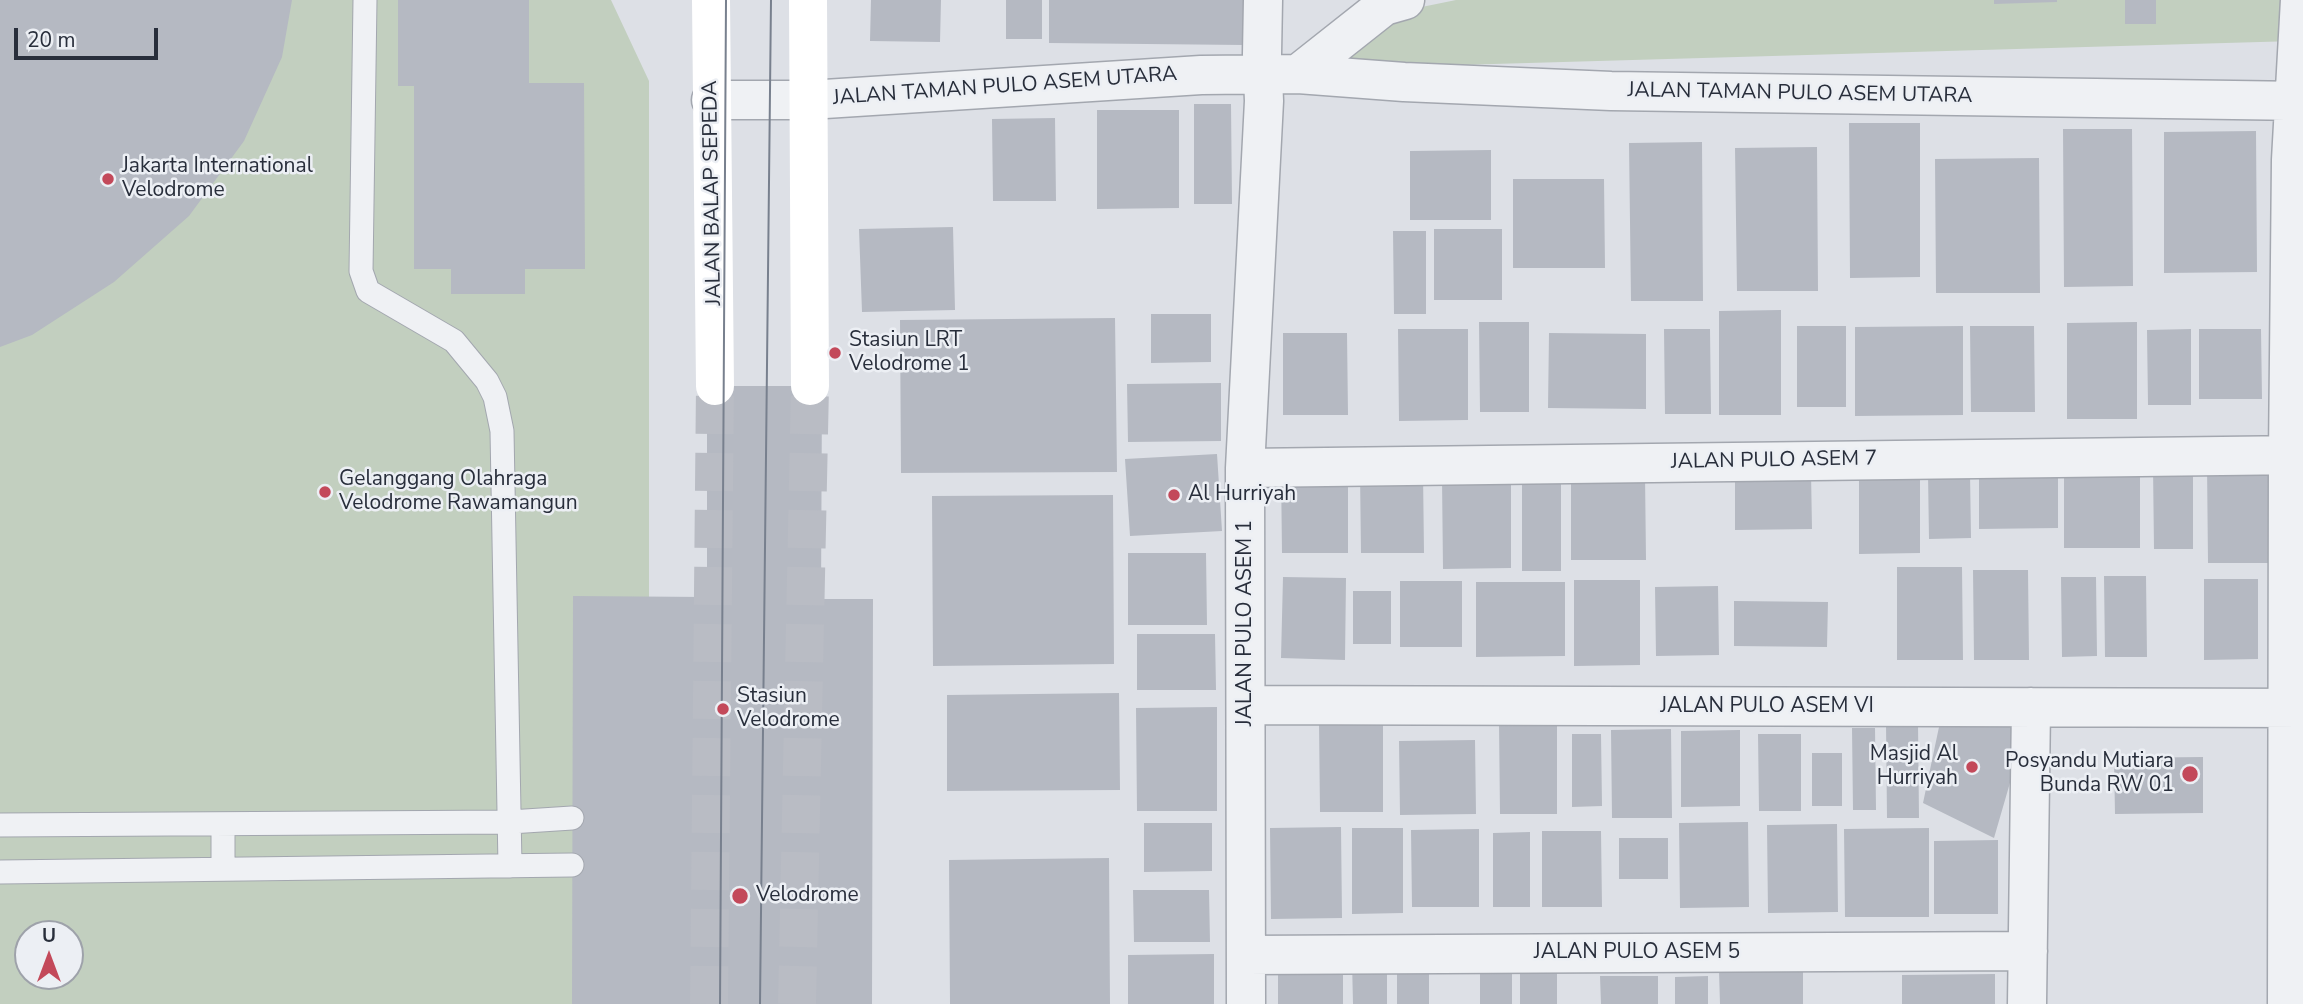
<!DOCTYPE html>
<style>
body{margin:0}
#map{position:relative;width:2303px;height:1004px;overflow:hidden;background:#dde0e6;font-family:"Nunito Sans",sans-serif}
canvas{display:block}
.north{position:absolute;left:14px;top:920px;width:70px;height:70px;box-sizing:border-box;background:#eceff4;border:2px solid #9ea2aa;border-radius:50%;rotate:0deg;font-size:19px;font-weight:700;line-height:28px;text-align:center;color:#282e3b}
.north::after{content:'';display:block;margin:auto;width:24px;height:32px;background:#c3495a;clip-path:polygon(50% 0,100% 100%,50% 72%,0 100%)}
.scale{position:absolute;left:14px;top:28px;width:144px;height:32px;box-sizing:border-box;border:4px solid #282e3b;border-top:0;padding-left:9px;font-size:21px;line-height:24px;white-space:nowrap;color:#282e3b;-webkit-text-stroke:5px #eceff4;paint-order:stroke}
</style>
<div id="map">
<canvas width="2303" height="1004"></canvas>
<div class="north">U</div>
<div class="scale">20 m</div>
</div>
<script>
const c = document.querySelector('canvas').getContext('2d');
c.lineJoin = 'round';
function fill(path, color) {
  c.fillStyle = color;
  c.fill(path, 'evenodd');
}
function toPath(rows) {
  const path = new Path2D();
  for (const r of rows) {
    path.moveTo(r[0], r[1]);
    for (let i = 2; i < r.length; i += 2) path.lineTo(r[i], r[i + 1]);
  }
  return path;
}
function strokePath(path, color, width, dash) {
  c.strokeStyle = color;
  c.lineWidth = width;
  c.lineCap = dash ? 'butt' : 'round';
  c.setLineDash(dash || []);
  c.stroke(path);
}
function label(font, color, halo, rows, align = 'center') {
  c.font = font + ' "Nunito Sans",sans-serif';
  c.lineWidth = 5;
  c.setLineDash([]);
  c.textBaseline = 'middle';
  c.strokeStyle = halo;
  c.fillStyle = color;
  for (const [text, x, y, turn = 0] of rows) {
    c.save();
    c.translate(x, y);
    c.rotate((+turn || 0) * Math.PI / 180);
    c.textAlign = isNaN(turn) ? turn : align;
    if (halo) c.strokeText(text, 0, 0);
    c.fillText(text, 0, 0);
    c.restore();
  }
}
fill(toPath([
 [0,0,611,0,649,81,649,1004,0,1004],
 [28,934,70,934,70,976,28,976],
 [1456,0,2296,0,2295,41,1319,69,1412,9]
]), '#c2cfbf');
fill(toPath([
 [0,0,292,0,282,57,244,141,189,216,114,282,32,335,0,347],
 [398,0,529,0,529,83,584,83,585,269,525,269,525,294,451,294,451,269,414,269,414,86,398,86],
 [871,0,941,0,940,42,870,41],
 [1006,0,1042,0,1042,39,1006,39],
 [1049,0,1244,0,1244,45,1049,43],
 [1994,0,2057,0,2057,2,1994,4],
 [2125,0,2156,0,2156,24,2125,24],
 [1194,104,1231,104,1232,204,1194,204],
 [1097,110,1179,110,1179,208,1097,209],
 [1055,118,1056,201,993,201,992,119],
 [1849,123,1920,123,1920,277,1850,278],
 [2063,129,2132,129,2133,286,2064,287],
 [2256,131,2257,272,2164,273,2164,132],
 [1702,142,1703,301,1631,301,1629,143],
 [1817,147,1818,291,1737,291,1735,148],
 [1491,150,1491,220,1410,220,1410,151],
 [2039,158,2040,293,1936,293,1935,159],
 [1513,179,1604,179,1605,268,1513,268],
 [953,227,955,310,862,312,859,229],
 [1434,229,1502,229,1502,300,1434,300],
 [1393,231,1426,231,1426,314,1394,314],
 [1781,310,1781,415,1719,415,1719,311],
 [1151,314,1211,314,1211,362,1151,363],
 [1115,318,1117,472,901,473,900,320],
 [1479,322,1529,322,1529,412,1480,412],
 [2137,322,2137,419,2067,419,2067,323],
 [1797,326,1846,326,1846,407,1797,407],
 [1963,326,1963,415,1855,416,1855,327],
 [1970,326,2034,326,2035,412,1971,412],
 [1398,329,1468,329,1468,420,1399,421],
 [1664,329,1710,329,1711,414,1665,414],
 [2191,329,2191,405,2148,405,2147,330],
 [2199,329,2261,329,2262,399,2199,399],
 [1283,333,1347,333,1348,415,1283,415],
 [1549,333,1646,334,1646,409,1548,408],
 [1221,383,1221,441,1128,442,1127,384],
 [707,386,822,386,821,599,873,599,872,1004,572,1004,573,596,707,597],
 [1217,454,1222,531,1130,536,1125,459],
 [2207,464,2271,464,2271,563,2208,563],
 [2153,466,2193,466,2193,549,2154,549],
 [1859,468,1920,468,1920,553,1859,554],
 [1281,470,1348,470,1348,553,1282,553],
 [2058,470,2058,528,1979,529,1979,471],
 [1360,472,1423,472,1424,553,1361,553],
 [1735,472,1811,472,1812,529,1735,530],
 [2064,472,2140,472,2140,548,2064,548],
 [1928,473,1970,473,1971,538,1929,539],
 [1571,474,1645,474,1646,560,1571,560],
 [1522,476,1561,476,1561,571,1522,571],
 [1442,478,1511,478,1511,568,1443,569],
 [1113,495,1114,664,933,666,932,496],
 [1128,553,1206,553,1207,625,1128,625],
 [1897,567,1962,567,1963,660,1897,660],
 [1973,570,2028,570,2029,660,1974,660],
 [2104,576,2146,576,2147,657,2105,657],
 [1283,577,1346,578,1345,660,1281,658],
 [2061,577,2096,577,2097,656,2062,657],
 [2204,579,2258,579,2258,659,2204,660],
 [1574,580,1640,580,1640,665,1574,666],
 [1400,581,1462,581,1462,647,1400,647],
 [1476,582,1565,582,1565,656,1476,657],
 [1718,586,1719,655,1656,656,1655,587],
 [1353,591,1391,591,1391,644,1353,644],
 [1734,601,1828,602,1827,647,1734,646],
 [1137,634,1215,634,1216,690,1137,690],
 [1119,693,1120,790,947,791,947,695],
 [1217,707,1217,811,1137,811,1136,708],
 [1943,708,2025,731,1994,838,1923,803],
 [1319,722,1383,722,1383,812,1320,812],
 [1557,722,1557,814,1500,814,1499,723],
 [1886,723,1918,723,1919,818,1887,818],
 [1852,728,1875,728,1876,810,1853,810],
 [1671,729,1672,818,1612,818,1611,730],
 [1740,730,1740,806,1681,807,1681,731],
 [1572,734,1601,734,1602,806,1572,807],
 [1758,734,1801,734,1801,811,1759,811],
 [1475,740,1476,814,1400,815,1399,741],
 [1812,753,1842,753,1842,806,1812,806],
 [2203,757,2203,813,2115,814,2114,758],
 [1748,822,1749,907,1680,908,1679,823],
 [1144,823,1212,823,1212,871,1144,872],
 [1837,824,1838,912,1768,913,1767,825],
 [1341,827,1342,918,1271,919,1270,828],
 [1352,828,1403,828,1403,913,1352,914],
 [1929,828,1929,917,1845,917,1844,829],
 [1479,829,1479,907,1412,907,1411,830],
 [1542,831,1601,831,1602,907,1542,907],
 [1530,832,1530,907,1493,907,1493,833],
 [1619,838,1668,838,1668,879,1619,879],
 [1998,840,1998,914,1934,914,1934,841],
 [1109,858,1110,1004,950,1004,949,860],
 [1133,890,1209,890,1210,942,1134,942],
 [1214,954,1214,1004,1128,1004,1128,955],
 [1397,958,1429,958,1429,1004,1397,1004],
 [1352,961,1387,961,1387,1004,1353,1004],
 [1480,967,1512,967,1512,1004,1480,1004],
 [1557,967,1557,1004,1520,1004,1520,968],
 [1803,970,1803,1004,1720,1004,1719,971],
 [1343,971,1343,1004,1278,1004,1278,972],
 [1995,974,1995,1004,1902,1004,1902,975],
 [1600,976,1658,976,1658,1004,1601,1004],
 [1708,976,1708,1004,1675,1004,1675,977]
]), '#b5b9c2');
strokePath(toPath([
 [709,1004,715,386],
 [797,1004,810,386]
]), '#b9bcc4', 38, [38, 19]);
const service = toPath([
 [365,0,361,271,368,291,454,341,487,381,495,397,502,431,510,866],
 [223,824,223,868],
 [0,825,510,822,572,818],
 [0,872,572,865]
]);
const minor = toPath([
 [1298,74,1384,6,1405,0],
 [711,100,809,100,1201,75,1298,74,1404,82,1611,91,2303,101],
 [1245,468,2303,455],
 [1247,705,2303,708],
 [1247,955,2028,951],
 [1246,1004,1245,468,1264,101,1262,54,1263,0],
 [2027,1004,2031,707],
 [2287,1004,2288,455,2291,160,2300,0]
]);
strokePath(service, '#a3a7af', 25);
strokePath(minor, '#a3a7af', 41);
strokePath(service, '#eff1f4', 23);
strokePath(minor, '#eff1f4', 38);
strokePath(toPath([
 [711,0,715,386],
 [808,0,810,386]
]), '#fff', 38);
strokePath(toPath([
 [720,1004,726,0],
 [760,1004,771,0]
]), '#78808e', 2);
for (const [x, y, r, color] of [
 [108,179,7,"#c3495a"],
 [835,353,7,"#c3495a"],
 [325,492,7,"#c3495a"],
 [1174,495,7,"#c3495a"],
 [723,709,7,"#c3495a"],
 [1972,767,7,"#c3495a"],
 [2190,774,9,"#c3495a"],
 [740,896,9,"#c3495a"]
]) {
  const dot = new Path2D();
  dot.arc(x, y, r, 0, 2 * Math.PI);
  c.fillStyle = color;
  c.fill(dot);
  strokePath(dot, '#eceff4', 2.5);
}
label('21px', '#282e3b', '#eceff4', [
 ["JALAN TAMAN PULO ASEM UTARA",1005,87,-4],
 ["JALAN TAMAN PULO ASEM UTARA",1800,94,1],
 ["JALAN BALAP SEPEDA",713,193,-91],
 ["JALAN PULO ASEM 7",1774,461,-1],
 ["JALAN PULO ASEM 1",1246,623,-90],
 ["JALAN PULO ASEM VI",1767,707],
 ["JALAN PULO ASEM 5",1637,953]
]);
label('21px', '#282e3b', '#eceff4', [
 ["Jakarta International",122,167],
 ["Velodrome",122,191],
 ["Stasiun LRT",849,341],
 ["Velodrome 1",849,365],
 ["Gelanggang Olahraga",339,480],
 ["Velodrome Rawamangun",339,504],
 ["Al Hurriyah",1188,495],
 ["Stasiun",737,697],
 ["Velodrome",737,721],
 ["Masjid Al",1958,755,"right"],
 ["Hurriyah",1958,779,"right"],
 ["Posyandu Mutiara",2174,762,"right"],
 ["Bunda RW 01",2174,786,"right"],
 ["Velodrome",756,896]
], 'left');
</script>
